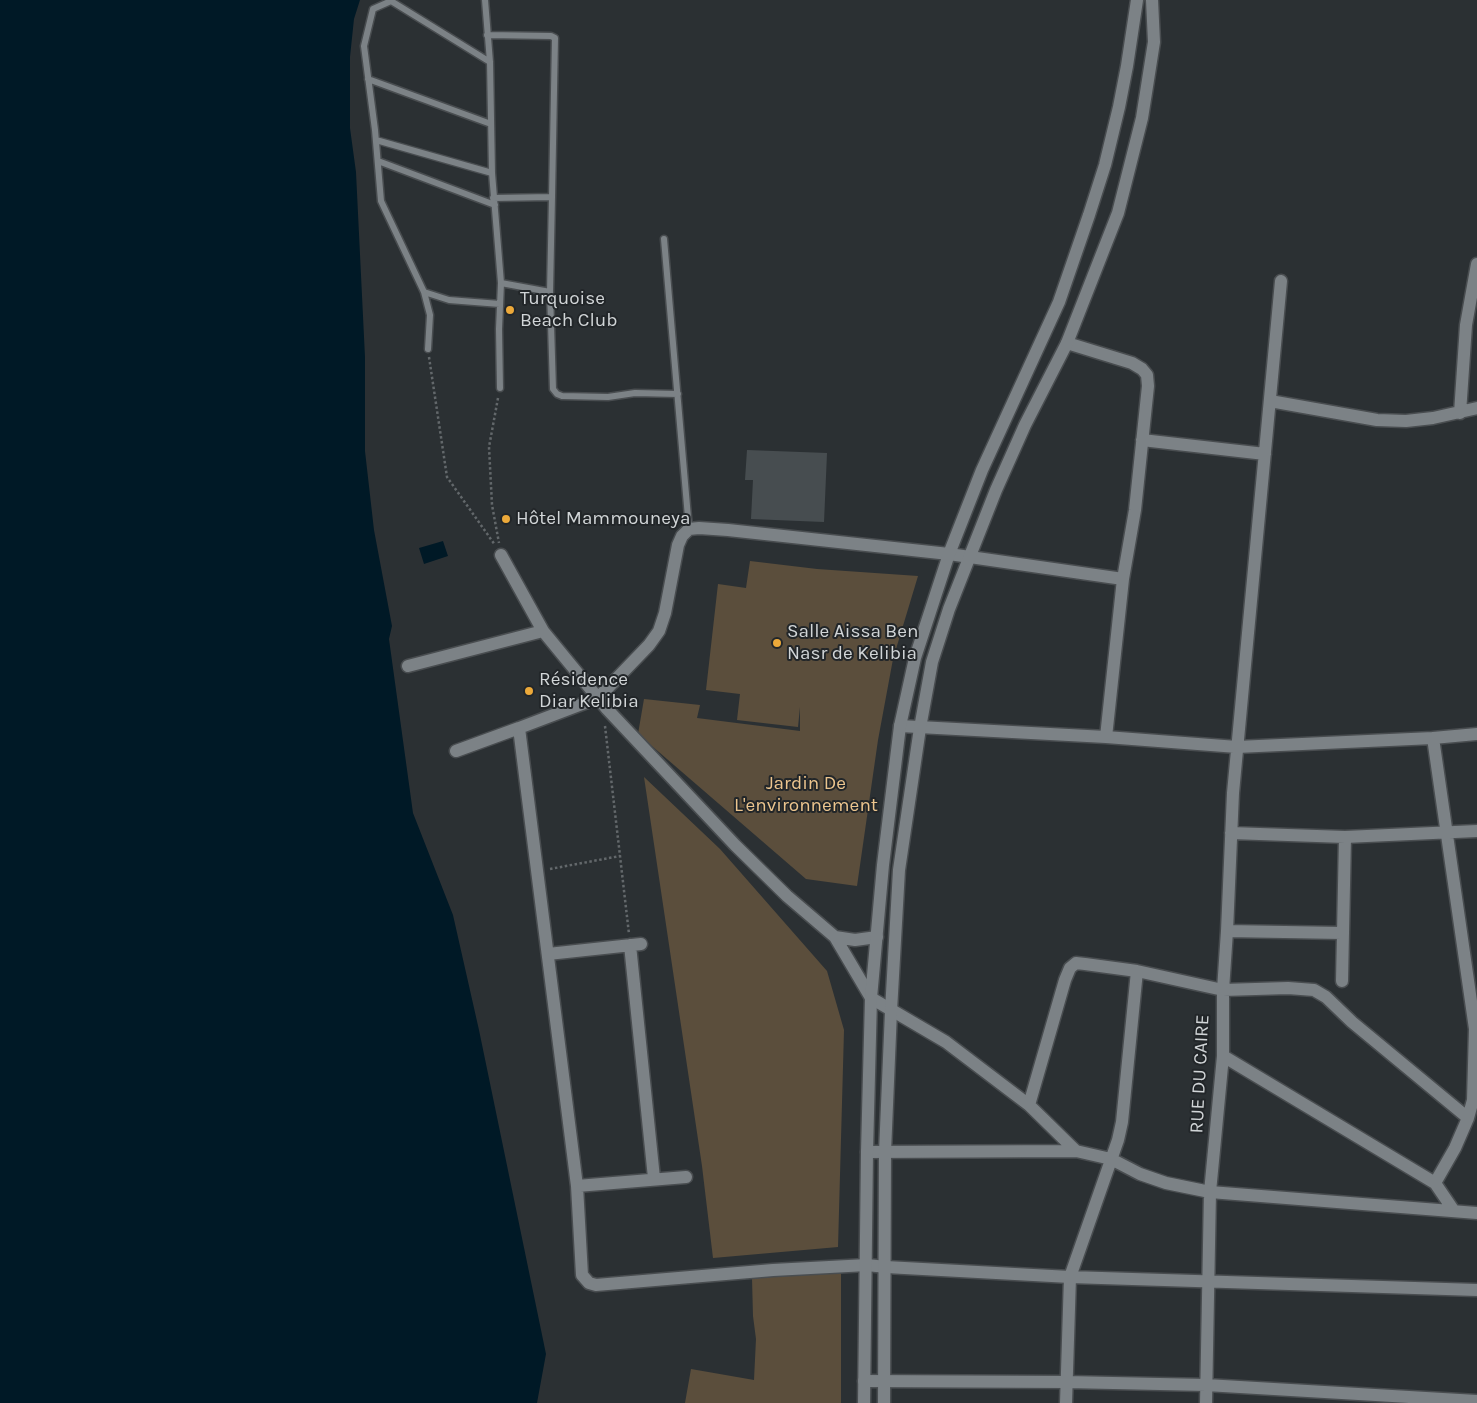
<!DOCTYPE html>
<meta charset="utf-8">
<style>
body{margin:0}
canvas{display:block;background:#2b3033}
</style>
<canvas width="1477" height="1403"></canvas>
<script>
const c = document.querySelector('canvas').getContext('2d');
c.lineJoin = 'round';
function fill(path, color) {
  c.fillStyle = color;
  c.fill(path, 'evenodd');
}
function toPath(rows) {
  const path = new Path2D();
  for (const r of rows) {
    path.moveTo(r[0], r[1]);
    for (let i = 2; i < r.length; i += 2) path.lineTo(r[i], r[i + 1]);
  }
  return path;
}
function strokePath(path, color, width, dash) {
  c.strokeStyle = color;
  c.lineWidth = width;
  c.lineCap = dash ? 'butt' : 'round';
  c.setLineDash(dash || []);
  c.stroke(path);
}
function label(font, color, halo, rows, align = 'center') {
  c.font = font + ' Karla,sans-serif';
  c.lineWidth = 4;
  c.setLineDash([]);
  c.textBaseline = 'middle';
  c.strokeStyle = halo;
  c.fillStyle = color;
  for (const [text, x, y, turn = 0] of rows) {
    c.save();
    c.translate(x, y);
    c.rotate((+turn || 0) * Math.PI / 180);
    c.textAlign = isNaN(turn) ? turn : align;
    if (halo) c.strokeText(text, 0, 0);
    c.fillText(text, 0, 0);
    c.restore();
  }
}
fill(toPath([
 [750,561,817,569,918,576,893,659,878,740,857,886,806,879,638,734,644,699,700,705,697,718,800,731,800,707,798,727,737,720,740,694,706,690,718,584,746,588],
 [644,777,720,849,827,971,844,1030,838,1247,713,1258,702,1166],
 [841,1271,841,1403,685,1403,691,1369,754,1380,756,1339,753,1316,752,1278]
]), '#5b4e3c');
fill(toPath([
 [0,0,360,0,354,19,350,57,350,128,356,172,365,357,365,451,374,530,392,626,389,639,413,813,453,915,479,1030,546,1354,537,1403,0,1403],
 [443,541,448,556,424,564,419,548]
]), '#001926');
fill(toPath([
 [747,450,827,453,824,522,751,519,753,480,745,480]
]), '#474d50');
const lane = toPath([
 [485,0,490,62,492,173,501,283,499,329,500,388],
 [487,35,551,36,555,38,552,197],
 [368,79,491,124],
 [376,140,492,173],
 [378,161,495,205],
 [493,198,552,197,550,292],
 [664,239,689,529],
 [501,283,550,292,553,389,557,394,562,396,608,397,635,393,678,394],
 [424,292,449,300,500,304],
 [428,349,430,315,424,292,381,201,375,130,364,46,373,9,391,1,490,62]
]);
const street = toPath([
 [1067,343,1132,363,1142,369,1147,375,1148,386,1135,510,1123,579,1106,737],
 [1270,401,1377,420,1406,421,1433,418,1477,408],
 [1460,413,1466,325,1477,264],
 [1142,440,1265,454],
 [501,555,543,631,607,709,735,845,787,896,835,937,871,998,946,1042,1029,1105,1076,1151],
 [1123,579,949,554,728,530,699,528,689,529,682,536,678,545,665,613,659,631,649,645,598,698,519,728,577,1186,582,1275,589,1283,596,1285,773,1270,867,1265,886,1267,1070,1277,1477,1290],
 [408,666,543,631],
 [900,726,1106,737,1237,747,1433,738,1477,734],
 [1433,738,1475,1029,1473,1100,1468,1118,1455,1148,1435,1183],
 [456,751,519,728],
 [1231,833,1345,837,1477,831],
 [1227,931,1342,933],
 [835,937,855,940,877,937],
 [630,945,654,1178],
 [548,954,641,944],
 [1342,981,1345,837],
 [1223,1056,1435,1183,1454,1211],
 [1029,1105,1065,980,1070,968,1076,963,1085,964,1137,971,1223,990,1288,988,1314,990,1326,997,1352,1022,1468,1118],
 [867,1152,1076,1151,1111,1159,1140,1174,1166,1183,1210,1192,1477,1213],
 [577,1186,686,1177],
 [864,1381,1067,1382,1206,1385,1477,1401],
 [1066,1403,1070,1277,1118,1140,1122,1122,1137,971],
 [1206,1403,1210,1192,1223,1056,1223,990,1227,931,1233,793,1281,281]
]);
const secondary = toPath([
 [864,1403,867,1152,871,998,883,865,900,726,915,658,949,554,982,470,1059,302,1089,215,1105,165,1119,107,1127,66,1137,0],
 [884,1403,885,1152,891,1011,899,870,920,728,932,662,949,609,996,490,1025,425,1067,343,1118,213,1142,118,1154,42,1152,0]
]);
strokePath(lane, '#494d50', 9);
strokePath(street, '#494d50', 15);
strokePath(secondary, '#494d50', 15);
strokePath(toPath([
 [429,357,447,477,495,545],
 [498,398,489,447,492,505,499,543],
 [605,726,629,934],
 [550,869,620,856]
]), '#63686b', 2.5, [2.5, 2.5]);
strokePath(lane, '#7c8286', 6);
strokePath(street, '#7c8286', 12);
strokePath(secondary, '#7c8286', 12);
for (const [x, y, r, color] of [
 [510,310,5,"#eca93a"],
 [506,519,5,"#eca93a"],
 [777,643,5,"#eca93a"],
 [529,691,5,"#eca93a"]
]) {
  const dot = new Path2D();
  dot.arc(x, y, r, 0, 2 * Math.PI);
  c.fillStyle = color;
  c.fill(dot);
  strokePath(dot, '#222629', 2);
}
label('19px', '#d1d5d7', '#222629', [
 ["Turquoise",520,299],
 ["Beach Club",520,321],
 ["Hôtel Mammouneya",516,519],
 ["Salle Aissa Ben",787,632],
 ["Nasr de Kelibia",787,654],
 ["Résidence",539,680],
 ["Diar Kelibia",539,702]
], 'left');
label('19px', '#ecc58e', '#222629', [
 ["Jardin De",806,784],
 ["L'environnement",806,806]
]);
label('19px', '#d1d5d7', '#222629', [
 ["RUE DU CAIRE",1200,1074,-87]
]);
</script>
